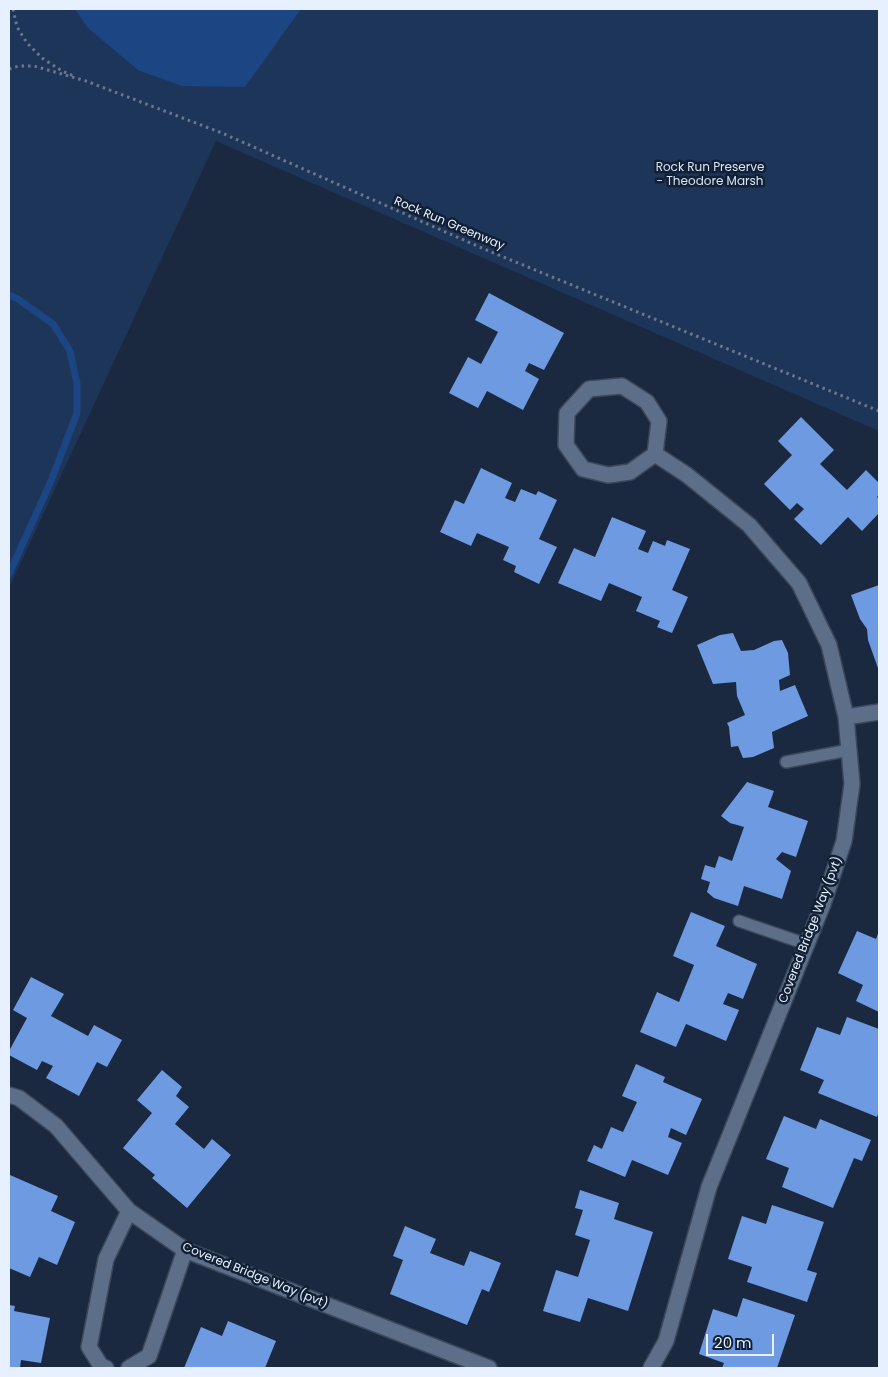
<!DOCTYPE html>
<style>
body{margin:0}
#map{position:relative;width:888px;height:1377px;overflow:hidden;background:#1b2940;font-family:Poppins,sans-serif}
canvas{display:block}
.frame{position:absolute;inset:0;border:10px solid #e6f0ff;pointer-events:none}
.scale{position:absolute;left:706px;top:1334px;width:68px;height:22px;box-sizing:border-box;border:2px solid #e6f0ff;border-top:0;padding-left:6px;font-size:15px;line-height:18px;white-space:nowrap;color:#e6f0ff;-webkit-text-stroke:4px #122035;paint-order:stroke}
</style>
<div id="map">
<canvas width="888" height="1377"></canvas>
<div class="frame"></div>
<div class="scale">20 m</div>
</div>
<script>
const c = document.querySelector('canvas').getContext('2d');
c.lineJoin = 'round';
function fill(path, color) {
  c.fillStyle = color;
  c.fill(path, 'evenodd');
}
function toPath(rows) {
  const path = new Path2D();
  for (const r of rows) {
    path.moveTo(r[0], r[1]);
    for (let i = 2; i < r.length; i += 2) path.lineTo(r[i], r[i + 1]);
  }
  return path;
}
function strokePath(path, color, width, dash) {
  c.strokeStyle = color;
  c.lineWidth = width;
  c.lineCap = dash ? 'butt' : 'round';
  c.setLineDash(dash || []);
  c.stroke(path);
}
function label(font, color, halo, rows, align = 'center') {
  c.font = font + ' Poppins,sans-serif';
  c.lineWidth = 5;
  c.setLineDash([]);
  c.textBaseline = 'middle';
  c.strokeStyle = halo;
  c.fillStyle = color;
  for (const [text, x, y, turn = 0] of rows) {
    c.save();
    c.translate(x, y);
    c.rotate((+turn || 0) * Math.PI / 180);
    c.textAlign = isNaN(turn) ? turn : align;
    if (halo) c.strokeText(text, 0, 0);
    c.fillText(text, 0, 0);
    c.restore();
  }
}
fill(toPath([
 [9,9,879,9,879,431,216,141,9,588]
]), '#1e355a');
fill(toPath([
 [75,9,301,9,245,87,182,86,138,70,88,28]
]), '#1c4584');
strokePath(toPath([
 [9,295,18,299,53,324,70,351,77,383,77,413,51,481,9,574]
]), '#1c4584', 7);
fill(toPath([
 [489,293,564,333,544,370,529,363,525,371,539,379,523,410,487,391,478,408,449,393,468,357,481,364,498,332,475,320],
 [801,417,834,450,820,464,847,490,866,470,879,483,879,494,877,497,879,499,879,513,862,531,848,517,821,545,794,519,804,509,797,503,790,510,764,484,792,455,778,441],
 [481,468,512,483,505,498,515,502,521,489,536,495,538,491,557,500,539,539,557,547,539,584,514,572,516,566,503,560,509,547,477,533,471,546,440,532,455,500,464,504],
 [612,517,646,531,638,549,648,553,653,541,665,546,667,540,690,549,672,590,688,597,672,633,657,627,660,621,636,611,642,597,609,583,601,601,558,583,574,548,595,557],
 [879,585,879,671,868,640,867,629,860,619,851,595],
 [733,633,741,651,754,650,774,641,782,640,788,653,790,675,779,680,780,691,795,685,808,716,772,732,774,748,753,757,743,758,738,746,731,747,729,727,727,723,745,715,737,696,736,682,713,684,697,645,720,635],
 [747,782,774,791,768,807,808,821,796,857,782,852,776,859,791,871,782,899,744,886,738,906,714,898,707,892,710,882,701,879,705,865,715,868,719,856,732,861,744,827,730,823,721,816],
 [691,912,725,926,716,946,757,964,743,999,728,993,723,1004,739,1010,726,1041,686,1024,676,1047,640,1032,657,992,679,1002,694,965,673,956],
 [857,931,876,939,879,931,879,1012,856,1001,863,985,838,973],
 [31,977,64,994,51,1016,88,1036,94,1025,122,1040,107,1067,97,1062,79,1096,46,1078,53,1066,42,1061,37,1070,9,1055,9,1051,27,1018,13,1010],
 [847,1017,879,1029,879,1111,877,1117,818,1093,824,1080,800,1070,817,1027,840,1035],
 [636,1064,665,1077,663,1082,702,1099,686,1135,671,1128,668,1137,682,1143,668,1175,632,1160,625,1177,587,1161,594,1145,602,1149,611,1127,623,1132,637,1102,622,1096],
 [162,1070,182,1087,176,1096,189,1107,175,1124,204,1149,212,1139,231,1155,187,1208,152,1178,155,1175,123,1148,152,1113,137,1100],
 [784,1116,816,1129,820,1119,871,1140,862,1161,854,1158,833,1208,782,1187,789,1168,766,1159],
 [10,1175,58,1196,51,1211,75,1222,57,1265,39,1257,30,1277,9,1268,9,1178],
 [580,1190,619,1203,614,1219,653,1232,628,1311,588,1298,580,1322,543,1311,556,1270,578,1277,590,1240,575,1235,583,1210,575,1208],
 [772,1205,824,1222,807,1270,817,1273,807,1302,747,1282,752,1267,728,1259,742,1216,766,1224],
 [405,1226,436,1239,430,1253,464,1266,470,1251,501,1263,489,1292,482,1289,467,1325,390,1294,403,1260,393,1256],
 [743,1298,795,1315,777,1368,722,1368,724,1363,699,1354,713,1309,737,1317],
 [9,1305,15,1306,14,1311,50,1318,41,1363,21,1360,20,1368,9,1368],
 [228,1321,276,1341,265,1368,184,1368,201,1327,222,1336]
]), '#6d9ae1');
const lane = toPath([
 [786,762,849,750],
 [739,921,806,944]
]);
const street = toPath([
 [622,386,647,402,659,421,655,454,630,472,608,475,583,469,566,445,567,413,589,389,622,386],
 [846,717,879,712],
 [9,1095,19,1098,56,1126,129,1211,185,1250,489,1368],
 [106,1368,101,1366,89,1347,106,1259,129,1211],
 [129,1368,149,1356,185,1250],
 [651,1368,666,1341,709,1187,823,904,844,841,852,784,846,717,829,645,799,583,749,525,687,475,655,454]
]);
strokePath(lane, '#3b475a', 14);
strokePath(street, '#3b475a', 18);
strokePath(toPath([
 [13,9,17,27,27,43,42,58,62,71,74,76],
 [9,69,19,66,34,66,86,81,222,133,484,249,879,411]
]), '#6b788b', 3, [2.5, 4]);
strokePath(lane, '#5d6e88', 11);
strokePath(street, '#5d6e88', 15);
label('12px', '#d5e1f4', '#122035', [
 ["Rock Run Preserve",710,168],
 ["- Theodore Marsh",710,182]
]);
label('12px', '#e6f0ff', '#122035', [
 ["Rock Run Greenway",449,224,23],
 ["Covered Bridge Way (pvt)",811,930,-69],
 ["Covered Bridge Way (pvt)",255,1276,22]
]);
</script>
